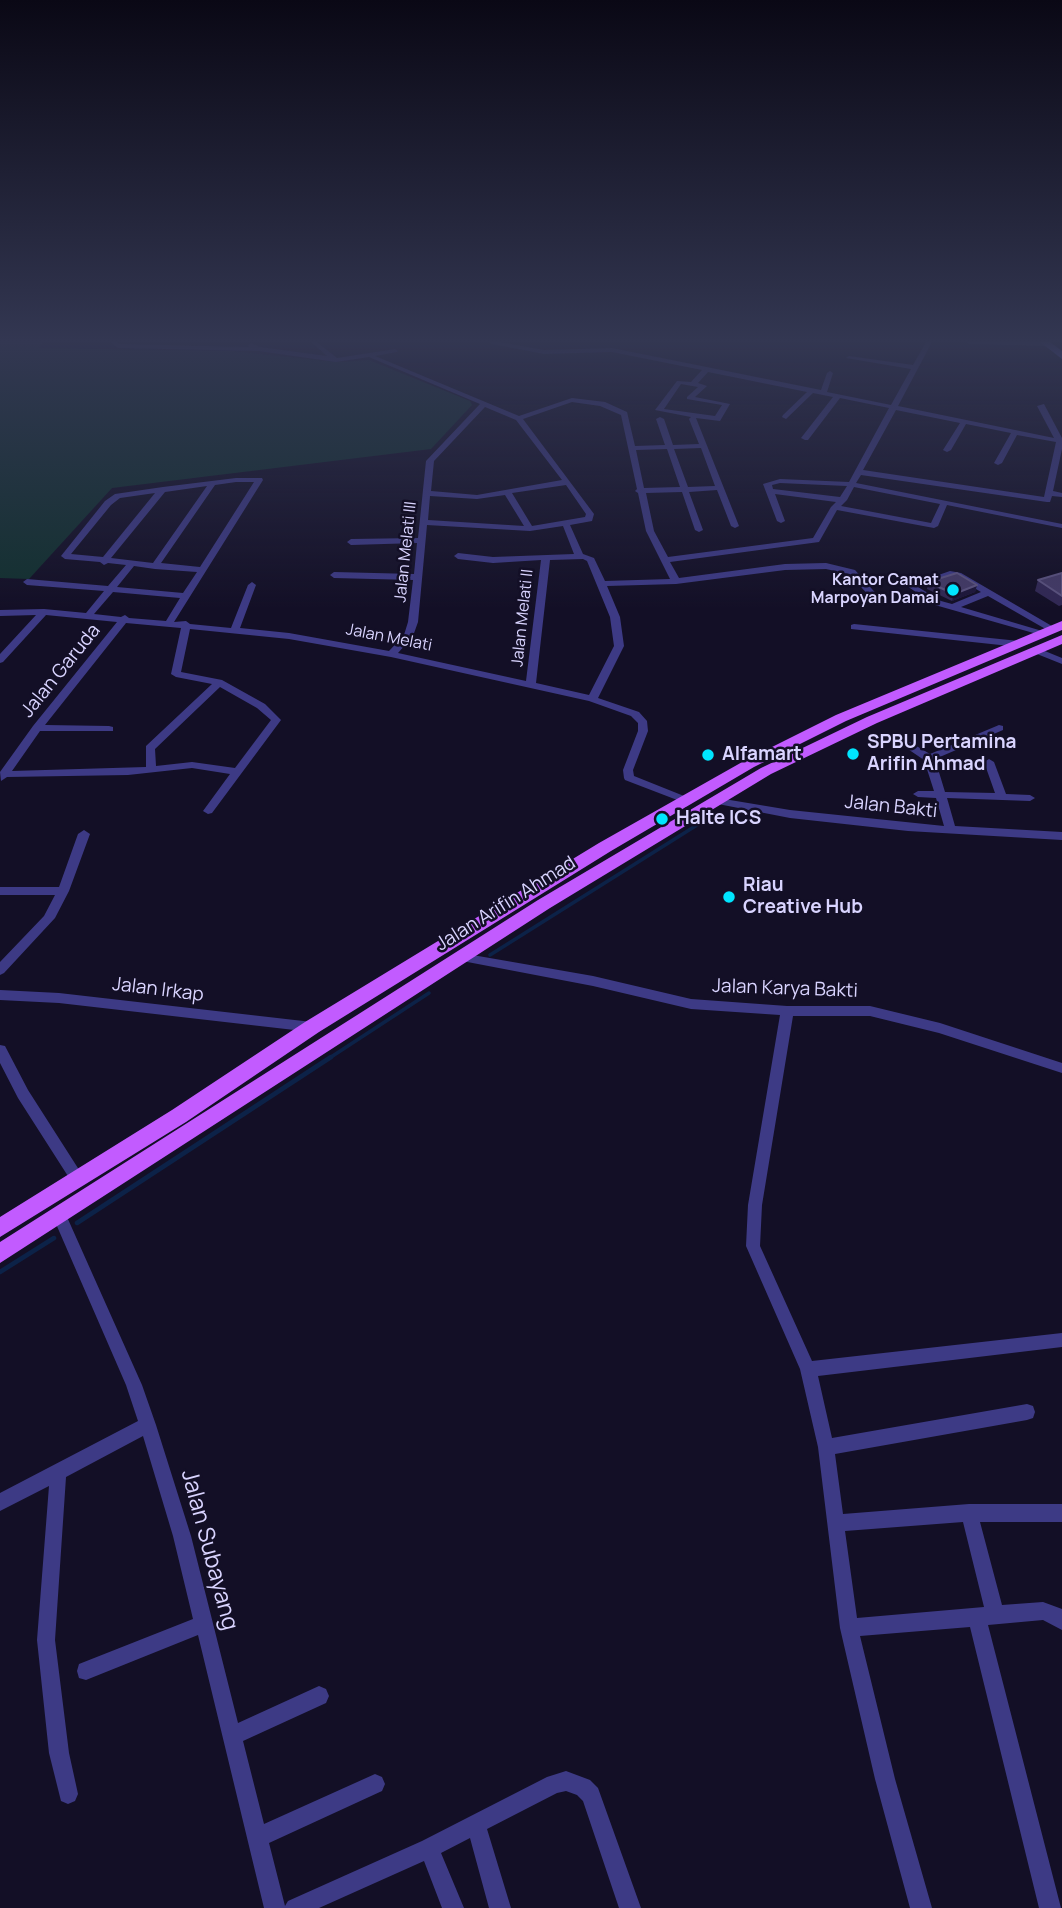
<!DOCTYPE html>
<style>
body{margin:0}
canvas{display:block;background:#130f26}
</style>
<canvas width="1062" height="1908"></canvas>
<script>
const c = document.querySelector('canvas').getContext('2d');
c.lineJoin = 'round';
function fill(path, color) {
  c.fillStyle = color;
  c.fill(path, 'evenodd');
}
function toPath(rows) {
  const path = new Path2D();
  for (const r of rows) {
    path.moveTo(r[0], r[1]);
    for (let i = 2; i < r.length; i += 2) path.lineTo(r[i], r[i + 1]);
  }
  return path;
}
function strokePath(path, color, width, dash) {
  c.strokeStyle = color;
  c.lineWidth = width;
  c.lineCap = dash ? 'butt' : 'round';
  c.setLineDash(dash || []);
  c.stroke(path);
}
function label(font, color, halo, rows, align = 'center') {
  c.font = font + ' Manrope,sans-serif';
  c.lineWidth = 5;
  c.setLineDash([]);
  c.textBaseline = 'middle';
  c.strokeStyle = halo;
  c.fillStyle = color;
  for (const [text, x, y, turn = 0] of rows) {
    c.save();
    c.translate(x, y);
    c.rotate((+turn || 0) * Math.PI / 180);
    c.textAlign = isNaN(turn) ? turn : align;
    if (halo) c.strokeText(text, 0, 0);
    c.fillText(text, 0, 0);
    c.restore();
  }
}
fill(toPath([
 [0,342,43,342,39,348,233,351,337,362,369,360,470,401,472,405,431,449,112,488,29,579,0,578]
]), '#12302f');
strokePath(toPath([
 [490,955,713,815],
 [328,1059,429,993]
]), '#0c2248', 3.5);
strokePath(toPath([
 [77,1223,331,1057],
 [0,1272,54,1238]
]), '#0c2248', 4.5);
fill(toPath([
 [110,342,116,342,120,344,249,347,248,345,251,343,260,347,327,356,311,342,317,342,337,358,395,349,398,351,397,352,375,356,519,416,572,398,605,402,627,412,635,446,665,445,656,419,660,417,664,419,673,445,699,444,689,419,691,417,655,410,677,381,691,382,702,370,612,352,544,354,492,344,489,342,500,342,544,350,612,348,821,390,827,373,830,371,833,373,827,392,891,405,911,369,846,358,849,356,913,365,926,342,932,342,898,406,1054,438,1037,406,1044,404,1062,438,1062,449,1053,491,1062,493,1062,497,1052,496,1050,502,1047,502,861,475,856,483,1062,524,1062,528,947,505,938,526,934,528,837,510,819,542,670,562,679,578,785,564,826,563,855,570,880,598,876,601,873,600,849,574,826,569,785,570,676,584,607,586,620,617,624,646,598,698,639,712,647,721,648,731,633,770,634,776,689,798,690,800,685,803,625,780,624,778,623,770,638,731,638,723,631,716,589,701,391,657,289,639,190,629,181,672,222,680,265,704,281,720,212,813,208,814,203,811,230,774,192,768,128,775,7,777,1,781,0,772,33,726,117,622,46,615,3,662,0,663,0,654,36,615,0,616,0,610,44,609,86,613,104,591,27,585,23,582,27,579,108,586,126,565,108,563,104,565,100,562,65,559,61,556,105,501,115,494,163,487,236,478,262,478,263,480,174,622,186,621,190,624,231,628,248,585,252,582,256,585,240,628,289,633,389,651,404,635,408,622,413,580,334,578,330,575,334,572,414,574,417,543,351,545,347,542,351,539,418,538,426,461,480,404,369,357,336,362,258,351,118,348,110,342],
 [708,372,807,392,783,415,782,417,786,419,813,393,833,397,801,438,805,440,808,440,840,398,889,408,849,482,780,479,763,484,777,521,781,523,785,521,775,494,836,502,831,507,813,538,668,557,654,531,646,493,682,492,695,530,699,532,703,530,689,492,717,490,731,526,735,528,739,526,696,418,720,421,730,404,695,397,707,386,698,383,708,372],
 [681,384,698,387,687,397,687,399,722,405,715,416,664,409,681,384],
 [572,402,600,406,621,415,637,489,635,491,638,493,646,531,670,579,605,581,594,558,583,554,570,525,592,521,594,514,523,419,572,402],
 [485,407,516,420,562,480,477,495,431,491,434,461,485,407],
 [896,410,960,423,943,450,947,452,951,450,966,424,1011,433,994,463,998,465,1002,463,1017,435,1056,442,1044,497,863,470,896,410],
 [701,448,715,486,688,487,674,449,701,448],
 [667,449,680,487,644,488,636,450,667,449],
 [236,482,254,482,200,567,161,563,215,485,236,482],
 [780,483,847,486,840,497,773,489,772,485,780,483],
 [566,485,586,514,585,517,532,526,512,493,566,485],
 [207,486,153,563,111,558,165,492,207,486],
 [854,487,940,504,931,523,841,506,847,500,854,487],
 [155,493,103,557,71,554,111,505,120,498,155,493],
 [505,495,524,526,428,520,430,496,477,499,505,495],
 [427,525,530,531,563,526,574,554,493,557,458,553,454,556,458,559,493,563,541,560,526,681,398,653,413,636,418,622,427,525],
 [583,559,587,561,610,617,614,646,589,695,536,683,550,560,583,559],
 [134,566,155,569,197,572,183,593,117,587,134,566],
 [113,592,180,598,166,621,129,618,125,615,121,617,94,614,113,592],
 [126,623,181,628,171,674,176,677,212,684,146,746,146,767,12,771,40,731,113,731,113,727,109,726,45,725,126,623],
 [220,687,257,708,271,720,235,768,192,762,156,766,155,749,220,687],
 [966,342,1047,342,1050,344,1047,346,969,344,966,342],
 [950,571,961,573,1057,629,1052,632,1049,631,988,596,961,607,1049,633,1044,636,935,605,907,586,950,571],
 [950,577,956,577,981,592,952,604,941,601,918,587,950,577],
 [854,624,1019,641,1024,644,1019,647,851,629,851,625,854,624],
 [1035,647,1062,658,1062,664,1032,652,1032,648,1035,647],
 [999,725,1003,726,1003,730,935,759,945,792,995,793,984,762,989,759,994,762,1006,794,1030,795,1035,798,1030,801,947,798,955,826,1062,832,1062,840,908,831,790,818,718,804,713,801,718,798,790,810,944,826,936,798,918,797,913,794,918,791,934,791,924,760,899,743,900,741,908,741,930,754,999,725],
 [84,830,90,834,69,891,55,918,4,973,0,975,0,962,44,916,55,895,0,895,0,887,59,887,78,834,84,830],
 [461,953,593,976,691,999,787,1006,870,1006,940,1023,1062,1063,1062,1073,939,1033,870,1016,793,1016,762,1205,760,1246,812,1361,1062,1333,1062,1347,818,1376,832,1438,1027,1404,1033,1406,1035,1412,1033,1418,1027,1420,835,1454,843,1514,969,1504,1062,1504,1062,1522,980,1522,1002,1605,1043,1602,1062,1609,1062,1630,1043,1620,988,1625,1061,1908,1039,1908,970,1627,860,1636,895,1779,932,1908,910,1908,875,1779,840,1628,818,1447,800,1369,746,1246,748,1205,780,1015,691,1009,593,986,457,960,455,957,457,954,461,953],
 [963,1522,984,1607,857,1618,845,1531,963,1522],
 [0,990,59,993,312,1022,317,1024,318,1027,317,1030,312,1032,59,1003,0,1000,0,990],
 [0,1045,5,1046,28,1090,83,1176,85,1180,83,1184,78,1186,73,1184,18,1098,0,1063,0,1045],
 [60,1211,65,1213,67,1217,142,1385,156,1425,191,1536,238,1723,319,1686,326,1689,329,1696,326,1703,243,1741,264,1824,375,1774,382,1777,385,1784,382,1791,269,1843,285,1906,288,1901,422,1841,547,1777,566,1771,590,1780,598,1788,641,1908,619,1908,583,1801,577,1795,566,1791,557,1793,487,1829,511,1908,489,1908,470,1838,441,1853,464,1908,442,1908,424,1861,319,1908,264,1908,198,1635,86,1680,79,1678,77,1671,79,1664,193,1619,173,1536,143,1436,66,1477,55,1640,69,1753,78,1794,75,1801,68,1804,61,1801,49,1753,37,1640,49,1486,0,1511,0,1493,138,1421,126,1385,53,1217,55,1213,60,1211]
]), '#3d3a85');
fill(toPath([
 [1040,342,1050,342,1062,351,1062,359,1040,342]
]), '#6f6bff');
fill(toPath([
 [1062,621,1062,630,846,721,754,767,611,851,319,1032,186,1122,0,1237,0,1217,172,1110,305,1022,599,843,744,761,836,715,1062,621],
 [1062,635,1062,644,877,723,771,774,550,908,0,1263,0,1242,538,900,761,768,867,717,1062,635]
]), '#c25bff');
fill(toPath([
 [1062,573,1062,605,1059,606,1035,591,1038,580],
 [928,582,977,585,975,592,952,601,927,589]
]), '#312854');
fill(toPath([
 [977,585,975,592,952,601,954,594]
]), '#1d163a');
const building = toPath([
 [957,573,977,585,954,594,928,582,957,573],
 [1062,573,1062,596,1038,580,1062,573]
]);
fill(building, '#433a66');
strokePath(building, '#5a527e', 2);
const sky = c.createLinearGradient(0, 0, 0, 609);
sky.addColorStop(0, '#0a0815');
sky.addColorStop(0.56, '#333752');
sky.addColorStop(1, '#33375200');
c.fillStyle = sky;
c.fillRect(0, 0, 1062, 609);
for (const [x, y, r, color] of [
 [953,590,7,"#00e5ff"],
 [853,754,7,"#00e5ff"],
 [708,755,7,"#00e5ff"],
 [662,819,7,"#00e5ff"],
 [729,897,7,"#00e5ff"]
]) {
  const dot = new Path2D();
  dot.arc(x, y, r, 0, 2 * Math.PI);
  c.fillStyle = color;
  c.fill(dot);
  strokePath(dot, '#130f26', 2.5);
}
label('16px', '#d9d4ff', '#130f26', [
 ["Jalan Melati III",406,552,-84],
 ["Jalan Melati II",523,618,-84],
 ["Jalan Melati",389,638,11]
]);
label('bold 16px', '#d9d4ff', '#130f26', [
 ["Kantor Camat",939,581],
 ["Marpoyan Damai",939,599]
], 'right');
label('19px', '#d9d4ff', '#130f26', [
 ["Jalan Garuda",61,671,-51],
 ["Jalan Bakti",891,807,6],
 ["Jalan Arifin Ahmad",506,904,-32],
 ["Jalan Karya Bakti",785,989,2],
 ["Jalan Irkap",158,990,7]
]);
label('bold 19px', '#d9d4ff', '#130f26', [
 ["SPBU Pertamina",867,743],
 ["Arifin Ahmad",867,765],
 ["Alfamart",722,755],
 ["Halte ICS",676,819],
 ["Riau",743,886],
 ["Creative Hub",743,908]
], 'left');
label('23px', '#d9d4ff', '#130f26', [
 ["Jalan Subayang",209,1550,75]
]);
</script>
